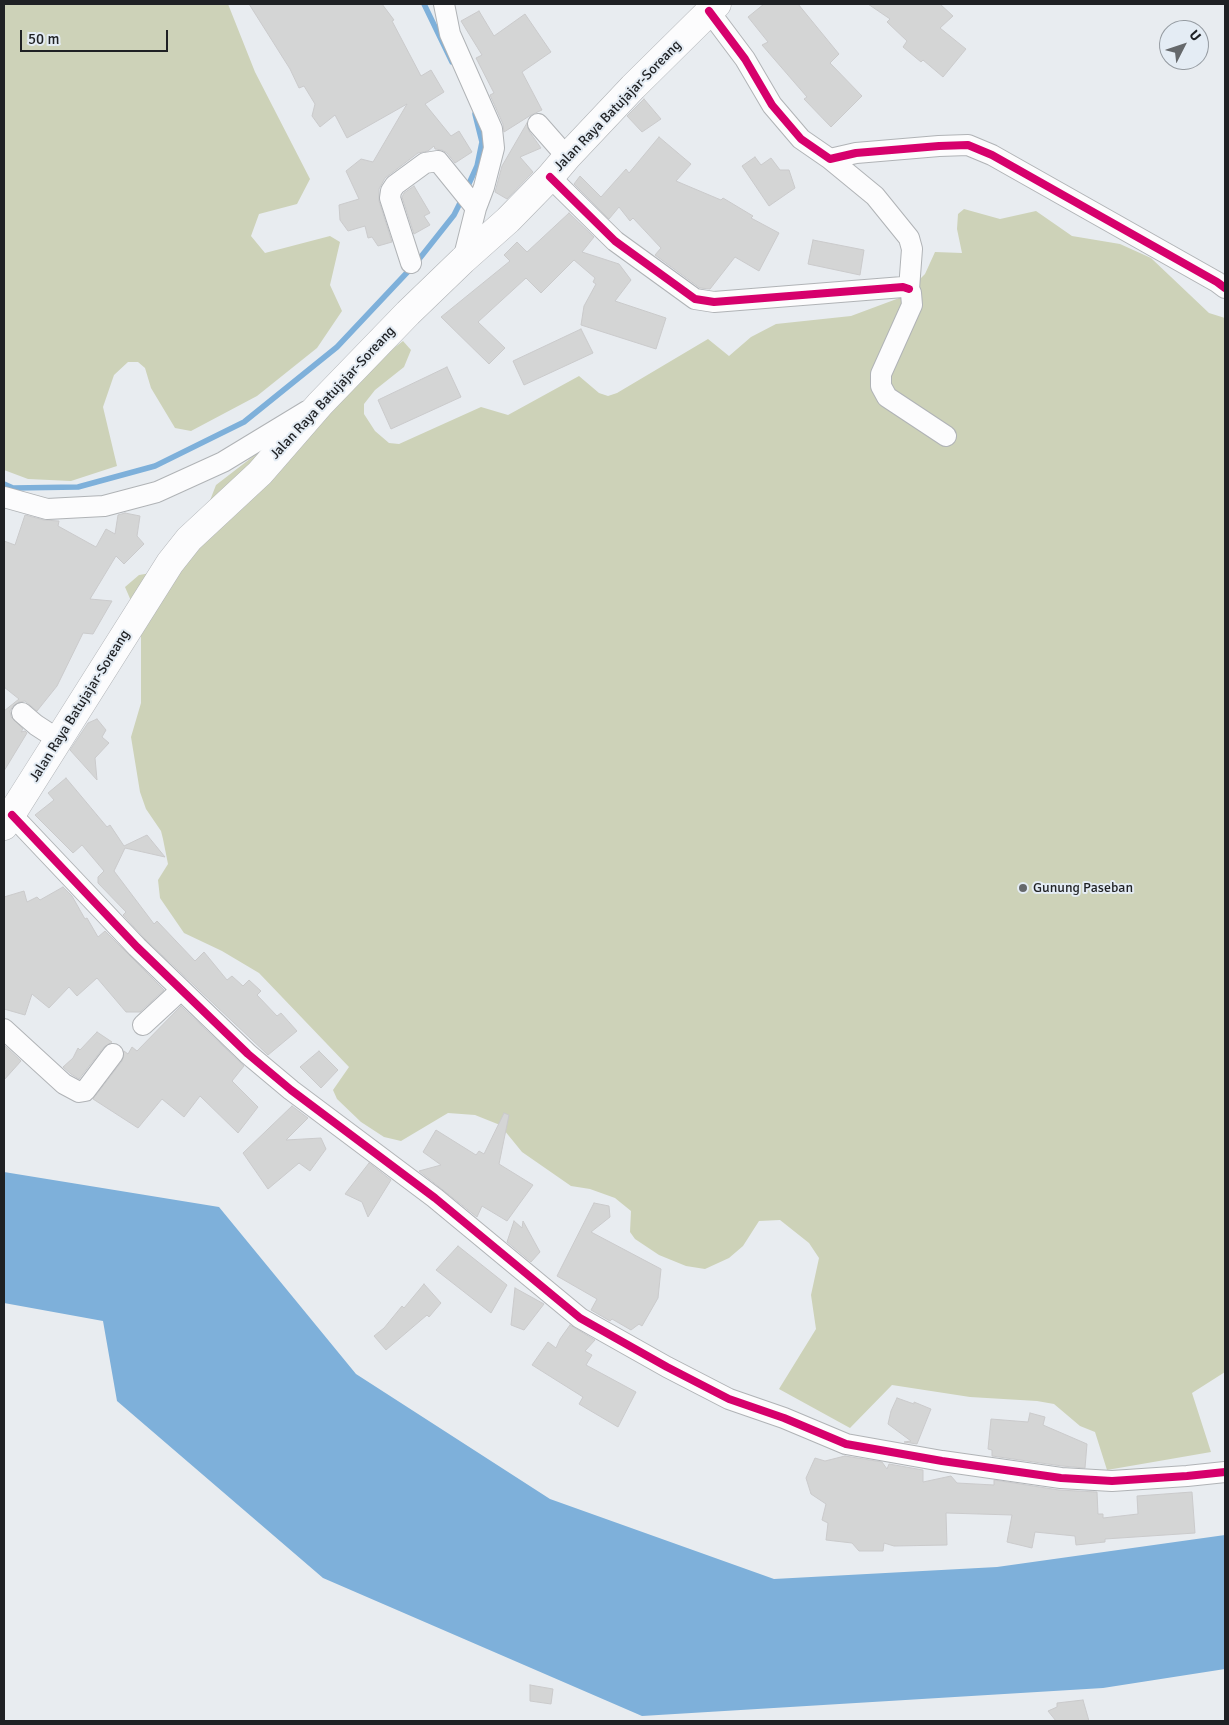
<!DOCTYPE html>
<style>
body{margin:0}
#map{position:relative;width:1229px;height:1725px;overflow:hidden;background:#e8ecf0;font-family:Signika,sans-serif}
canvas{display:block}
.frame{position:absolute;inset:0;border:5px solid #1f2124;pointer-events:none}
.north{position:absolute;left:1159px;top:20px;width:50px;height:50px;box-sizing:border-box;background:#e4ecf4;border:1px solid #959ba1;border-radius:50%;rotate:49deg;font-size:14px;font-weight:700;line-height:20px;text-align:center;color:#1f2124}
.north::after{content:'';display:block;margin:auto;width:18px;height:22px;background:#65686b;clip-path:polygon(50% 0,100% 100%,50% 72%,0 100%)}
.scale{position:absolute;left:20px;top:30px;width:148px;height:22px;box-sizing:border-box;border:2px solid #1f2124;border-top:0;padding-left:6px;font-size:15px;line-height:18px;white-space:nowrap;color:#1f2124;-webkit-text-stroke:4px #e4ecf4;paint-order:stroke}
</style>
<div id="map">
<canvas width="1229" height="1725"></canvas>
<div class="frame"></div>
<div class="north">U</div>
<div class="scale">50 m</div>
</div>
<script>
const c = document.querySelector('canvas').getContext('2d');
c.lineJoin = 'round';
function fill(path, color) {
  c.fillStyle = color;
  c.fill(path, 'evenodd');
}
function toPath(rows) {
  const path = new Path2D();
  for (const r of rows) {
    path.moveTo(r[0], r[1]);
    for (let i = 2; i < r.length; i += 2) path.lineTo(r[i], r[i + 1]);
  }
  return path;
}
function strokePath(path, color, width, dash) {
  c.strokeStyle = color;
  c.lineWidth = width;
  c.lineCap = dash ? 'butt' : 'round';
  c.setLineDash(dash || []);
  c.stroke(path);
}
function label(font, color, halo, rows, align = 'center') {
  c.font = font + ' Signika,sans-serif';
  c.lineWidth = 4;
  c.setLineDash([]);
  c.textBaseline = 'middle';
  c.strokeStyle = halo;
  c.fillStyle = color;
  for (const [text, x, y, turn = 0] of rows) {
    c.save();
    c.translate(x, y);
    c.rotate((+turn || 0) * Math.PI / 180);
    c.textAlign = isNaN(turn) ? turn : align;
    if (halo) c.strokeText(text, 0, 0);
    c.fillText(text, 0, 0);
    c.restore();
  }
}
fill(toPath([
 [4,4,228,4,255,72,310,179,297,204,259,214,251,236,265,253,330,236,340,242,330,285,342,311,317,348,257,396,191,431,175,428,151,388,145,368,138,362,128,362,114,375,103,407,117,466,71,481,28,479,4,470],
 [964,209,1000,219,1036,211,1072,236,1120,244,1151,258,1209,313,1225,318,1225,1372,1192,1393,1211,1452,1107,1470,1095,1432,1080,1426,1054,1404,1037,1401,970,1397,892,1385,850,1428,779,1389,816,1329,811,1295,819,1258,809,1243,780,1220,759,1221,743,1246,729,1258,705,1269,686,1266,659,1255,635,1239,630,1232,631,1211,615,1198,590,1189,571,1186,522,1152,500,1125,475,1115,448,1113,401,1141,384,1137,361,1122,337,1099,333,1090,349,1067,259,973,222,951,184,933,160,898,158,880,168,864,163,839,161,831,146,809,140,792,131,737,141,703,141,624,125,587,139,575,157,572,190,552,216,485,403,341,411,350,404,367,375,390,364,404,364,414,375,431,389,443,399,444,481,407,508,415,579,376,599,393,608,396,617,393,708,339,729,356,751,337,776,324,851,316,902,297,925,274,935,252,962,253,957,229,958,214]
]), '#cdd2b8');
fill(toPath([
 [4,1172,219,1207,356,1374,550,1499,774,1579,997,1567,1225,1535,1225,1669,1103,1688,642,1716,323,1578,117,1401,103,1321,4,1303]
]), '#7eb0da');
strokePath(toPath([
 [424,4,452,62],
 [467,188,477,166,482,142,475,114],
 [4,484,13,488,78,487,155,466,244,422,337,347,416,263,454,215,463,197]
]), '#7eb0da', 5.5);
const building = toPath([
 [249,4,382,4,394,20,392,21,421,76,431,70,444,92,425,104,451,136,459,131,472,152,455,163,447,153,442,150,435,149,434,146,428,151,418,153,385,178,379,189,379,201,392,242,378,246,372,237,368,238,365,226,348,231,340,220,339,205,359,199,346,171,361,159,373,162,407,104,347,138,335,115,320,127,312,116,315,104,304,86,299,88,290,69,249,4],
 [764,4,798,4,839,54,830,63,862,96,831,127,804,99,807,97,762,45,768,42,748,17,764,4],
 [868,4,940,4,953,16,940,28,966,49,943,77,923,60,921,62,903,47,907,41,887,22,890,19,868,4],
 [479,11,494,36,525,14,551,52,522,72,542,110,531,115,504,132,503,124,490,95,494,93,476,58,482,55,461,21,479,11],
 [644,99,661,119,642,132,627,116,644,99],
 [527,123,529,131,541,148,520,157,533,172,507,199,495,192,502,166,527,123],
 [659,137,691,164,676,181,721,200,723,198,753,216,751,218,779,233,759,271,735,257,710,289,700,288,655,255,661,248,633,218,630,221,619,207,609,219,574,184,580,176,601,197,626,169,629,173,659,137],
 [755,157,761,165,771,158,780,170,789,170,795,188,769,206,742,166,755,157],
 [414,186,430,213,424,216,430,225,414,234,402,197,404,193,414,186],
 [569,213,594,237,582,252,619,264,631,280,615,301,666,318,656,349,581,325,584,306,596,284,593,282,595,278,574,260,541,293,526,278,478,322,505,348,489,364,441,317,510,261,504,255,517,242,527,252,569,213],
 [813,240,864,250,860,275,808,264,813,240],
 [581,329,593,353,524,385,513,361,581,329],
 [447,367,461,397,391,429,378,400,447,367],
 [125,513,140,516,137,536,144,544,124,564,116,556,90,599,112,601,93,634,83,633,57,686,37,711,25,701,19,702,13,706,10,711,11,717,23,729,21,732,25,731,27,733,4,771,4,711,19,699,4,687,4,541,15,545,25,515,44,520,59,521,58,526,96,547,106,529,115,534,118,515,125,513],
 [97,719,106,730,102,737,109,743,95,758,97,780,70,750,88,723,97,719],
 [66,778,107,827,110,825,124,846,147,835,165,857,125,848,114,871,154,924,157,921,195,961,204,952,227,980,232,976,243,986,249,980,261,991,257,995,277,1016,281,1013,297,1031,268,1055,145,939,123,915,126,912,98,883,98,877,104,871,82,845,73,853,35,815,54,800,48,793,66,778],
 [63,887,72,896,85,919,87,918,98,937,105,931,164,990,140,1012,126,1012,97,978,77,996,69,987,49,1008,32,994,25,1015,4,1009,4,897,24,891,27,902,37,897,40,900,63,887],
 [181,1006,244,1066,232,1081,258,1107,238,1133,200,1096,184,1117,162,1099,138,1128,93,1099,122,1061,124,1051,128,1054,132,1047,137,1051,181,1006],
 [97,1032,112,1042,104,1047,79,1079,71,1074,63,1067,73,1058,78,1048,80,1050,97,1032],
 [4,1045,21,1061,4,1080,4,1045],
 [319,1051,338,1070,321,1088,300,1067,319,1051],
 [292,1106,308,1118,286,1140,321,1138,326,1149,310,1171,299,1163,268,1189,243,1153,292,1106],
 [504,1113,509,1115,499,1164,533,1185,507,1221,482,1206,477,1217,419,1171,441,1165,423,1152,436,1130,476,1155,479,1151,484,1154,504,1113],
 [369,1163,391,1180,368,1217,362,1202,345,1194,369,1163],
 [594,1203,609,1206,610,1217,591,1232,661,1269,658,1298,642,1326,639,1324,631,1330,612,1319,610,1321,591,1310,597,1299,557,1276,594,1203],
 [514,1221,522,1228,523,1221,540,1252,531,1262,507,1242,514,1221],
 [458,1246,507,1285,491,1313,436,1270,458,1246],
 [424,1284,441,1303,429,1317,427,1315,386,1350,374,1336,384,1328,402,1306,404,1308,424,1284],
 [515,1288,544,1304,524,1330,511,1325,515,1288],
 [570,1325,595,1340,585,1351,592,1355,586,1365,636,1392,618,1427,579,1404,583,1397,532,1365,548,1342,556,1348,560,1339,570,1325],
 [897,1398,914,1404,914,1402,931,1409,917,1444,904,1442,911,1441,888,1424,891,1411,897,1398],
 [1030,1413,1045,1417,1043,1425,1087,1444,1085,1468,1062,1466,992,1456,992,1450,988,1449,991,1419,1028,1422,1030,1413],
 [845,1456,882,1462,887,1469,889,1464,923,1470,923,1482,951,1476,957,1483,994,1485,994,1480,1059,1490,1097,1492,1098,1514,1103,1514,1103,1518,1138,1514,1137,1496,1192,1492,1195,1533,1105,1539,1105,1542,1076,1545,1075,1536,1035,1532,1032,1548,1007,1542,1012,1515,946,1513,947,1545,894,1546,884,1543,883,1551,859,1551,852,1543,826,1540,828,1523,822,1520,826,1504,811,1494,806,1478,815,1458,825,1461,845,1456],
 [530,1685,553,1689,551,1704,530,1701,530,1685],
 [1083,1700,1089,1721,1056,1721,1048,1711,1057,1707,1057,1703,1083,1700]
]);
fill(building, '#d4d5d5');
strokePath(building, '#cacacb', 1);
const minor = toPath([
 [444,4,450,34,492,129,494,148,484,187,476,208,463,260],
 [709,11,745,59,772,105,801,139,830,159,856,153,939,146,968,145,992,155,1217,282,1225,288],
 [538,124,567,157],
 [830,159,875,196,909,238,912,249,909,289,911,293,912,305,881,374,881,386,887,397,946,436],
 [550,177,615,241,695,299,714,302,903,287,909,289],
 [411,263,390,198,391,191,395,185,425,163,438,161,476,208],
 [4,497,47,509,104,506,157,492,223,462,307,411],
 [22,713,36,725,59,740],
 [12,815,137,947,248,1054,291,1090,435,1198,580,1318,667,1367,729,1399,784,1418,846,1444,942,1461,1061,1478,1112,1481,1187,1476,1225,1472],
 [143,1025,181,990],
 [4,1029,64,1084,79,1092,85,1091,113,1054]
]);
const highway = toPath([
 [4,826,170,563,189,539,260,473,320,404,408,313,463,260,508,220,550,177,567,157,633,87,717,4]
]);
strokePath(minor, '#b0b3b6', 22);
strokePath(highway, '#b0b3b6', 29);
strokePath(minor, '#fcfcfd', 20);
strokePath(highway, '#fcfcfd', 28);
strokePath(toPath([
 [709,11,745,59,772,105,801,139,830,159,856,153,939,146,968,145,992,155,1217,282,1225,288],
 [550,177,615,241,695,299,714,302,903,287,909,289],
 [12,815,137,947,248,1054,291,1090,435,1198,580,1318,667,1367,729,1399,784,1418,846,1444,942,1461,1061,1478,1112,1481,1187,1476,1225,1472]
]), '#d6006c', 8);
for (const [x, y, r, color] of [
 [1023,888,5,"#65686b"]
]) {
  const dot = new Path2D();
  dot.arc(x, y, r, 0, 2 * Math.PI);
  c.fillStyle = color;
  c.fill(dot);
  strokePath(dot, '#e4ecf4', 2);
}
label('14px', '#1f2124', '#e4ecf4', [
 ["Jalan Raya Batujajar-Soreang",618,106,-46],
 ["Jalan Raya Batujajar-Soreang",333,393,-47],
 ["Jalan Raya Batujajar-Soreang",80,706,-58]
]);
label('14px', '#1f2124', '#e4ecf4', [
 ["Gunung Paseban",1033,888]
], 'left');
</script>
